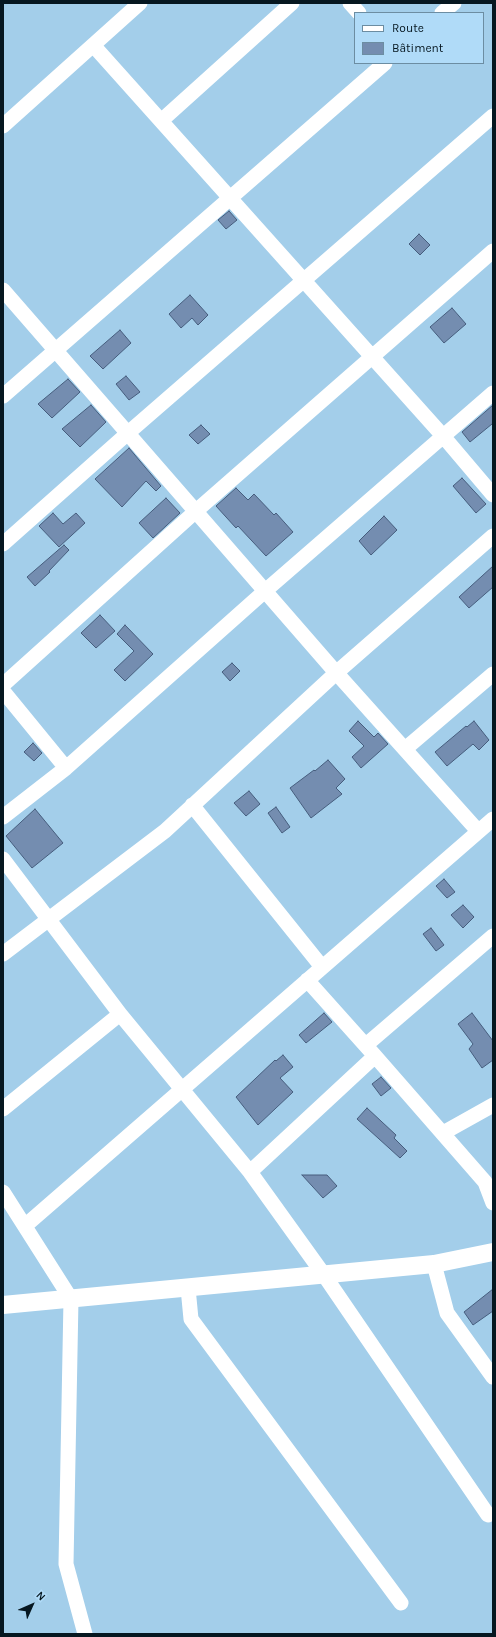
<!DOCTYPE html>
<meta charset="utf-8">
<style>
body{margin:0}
#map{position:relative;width:496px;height:1637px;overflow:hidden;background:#a3ceea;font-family:Karla,sans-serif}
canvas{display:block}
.frame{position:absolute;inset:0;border:4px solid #061720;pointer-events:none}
.legend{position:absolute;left:354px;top:12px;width:130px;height:52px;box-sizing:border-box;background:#b0dbf8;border:1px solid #6c8da2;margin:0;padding:5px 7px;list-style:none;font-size:12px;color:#061720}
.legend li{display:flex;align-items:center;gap:8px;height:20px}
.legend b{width:20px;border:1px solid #6c8da2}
.north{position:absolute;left:12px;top:1585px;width:40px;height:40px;-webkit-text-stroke:3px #b0dbf8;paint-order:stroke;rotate:45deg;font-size:11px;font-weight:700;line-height:16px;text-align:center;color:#061720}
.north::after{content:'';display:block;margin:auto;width:14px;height:18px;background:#061720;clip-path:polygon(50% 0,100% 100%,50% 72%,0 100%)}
</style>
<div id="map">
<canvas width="496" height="1637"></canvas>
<div class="frame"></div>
<ul class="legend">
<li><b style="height:5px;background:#fff"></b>Route</li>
<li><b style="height:11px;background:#748db0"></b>Bâtiment</li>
</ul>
<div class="north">N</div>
</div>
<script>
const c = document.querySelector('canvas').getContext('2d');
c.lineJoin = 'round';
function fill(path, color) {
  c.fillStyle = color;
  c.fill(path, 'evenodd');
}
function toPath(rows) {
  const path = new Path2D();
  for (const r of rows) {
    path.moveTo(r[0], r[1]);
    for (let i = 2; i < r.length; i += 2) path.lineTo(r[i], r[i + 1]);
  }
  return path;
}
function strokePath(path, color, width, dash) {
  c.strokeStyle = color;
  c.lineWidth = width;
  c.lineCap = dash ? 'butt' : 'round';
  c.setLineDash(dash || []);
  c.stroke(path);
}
const building = toPath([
 [229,211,237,220,226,229,218,220,229,211],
 [419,234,430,245,420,255,409,244,419,234],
 [190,295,208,315,198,325,192,318,181,328,169,314,190,295],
 [452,308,466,324,444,343,430,327,452,308],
 [120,330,131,343,103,369,90,356,120,330],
 [126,376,140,392,129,400,116,384,126,376],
 [68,379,80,392,52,418,38,404,68,379],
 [91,405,106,422,80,447,62,429,91,405],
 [493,405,493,425,492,424,470,442,462,432,493,405],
 [201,425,210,434,198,444,189,435,201,425],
 [129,448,161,486,156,491,146,481,122,507,95,479,129,448],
 [462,478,486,504,476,513,453,486,462,478],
 [236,488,248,500,254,494,274,515,276,513,293,532,266,556,238,526,236,528,216,506,236,488],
 [166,498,180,513,153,538,139,523,166,498],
 [53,513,63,524,76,513,85,523,59,547,39,526,53,513],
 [384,516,397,530,371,555,359,541,384,516],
 [64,545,69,550,49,571,50,572,35,586,27,577,64,545],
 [493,566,493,587,469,608,459,597,493,566],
 [100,615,115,631,96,648,81,633,100,615],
 [125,625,153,654,125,681,114,670,134,651,117,634,125,625],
 [232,663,240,671,230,681,222,672,232,663],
 [358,721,374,737,378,733,388,744,361,768,352,757,364,746,349,731,358,721],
 [474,721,489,740,479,750,473,744,447,766,435,752,466,726,467,727,474,721],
 [33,743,42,753,34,761,24,752,33,743],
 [328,760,345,779,336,788,342,794,311,818,290,788,314,770,315,771,328,760],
 [249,791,260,804,246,816,234,803,249,791],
 [276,807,290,827,282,833,268,813,276,807],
 [35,809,63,843,32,868,6,836,35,809],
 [444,879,455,892,447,898,436,886,444,879],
 [463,905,474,917,463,928,451,915,463,905],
 [431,928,444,945,436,951,423,934,431,928],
 [324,1013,332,1022,306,1043,299,1035,324,1013],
 [472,1013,493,1041,493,1060,482,1068,469,1049,473,1044,458,1024,472,1013],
 [283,1055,293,1067,280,1078,293,1092,258,1125,236,1097,275,1060,276,1061,283,1055],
 [381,1077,391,1088,381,1096,372,1084,381,1077],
 [367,1108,396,1135,394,1138,407,1151,400,1158,357,1119,367,1108],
 [302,1175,327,1175,337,1186,323,1198,302,1175],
 [493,1289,493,1311,473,1325,464,1312,493,1289]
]);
fill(building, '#748db0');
strokePath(building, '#465d7d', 1);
strokePath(toPath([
 [350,3,359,13],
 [442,13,454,3],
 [93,45,443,436,493,495],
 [161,121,292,3],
 [3,126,140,3],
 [3,290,332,668,478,831],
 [3,396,385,63],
 [3,544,128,433,493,116],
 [3,685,196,511,493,251],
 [3,691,66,768],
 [405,749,493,674],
 [192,805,322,967],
 [3,817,66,768,265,591,493,393],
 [3,859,120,1014,250,1172,324,1275,488,1515],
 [3,954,165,831,336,673,493,536],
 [307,980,375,1056,485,1182,493,1203],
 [366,1045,493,936],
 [3,1109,120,1014],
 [443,1133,493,1105],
 [250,1172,375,1056],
 [3,1192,71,1299,66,1564,85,1634],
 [26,1225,493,819],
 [434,1264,447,1313,493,1377],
 [188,1288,191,1319,401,1603]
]), '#fff', 15);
strokePath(toPath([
 [3,1305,434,1264,493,1252]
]), '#fff', 18);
</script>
